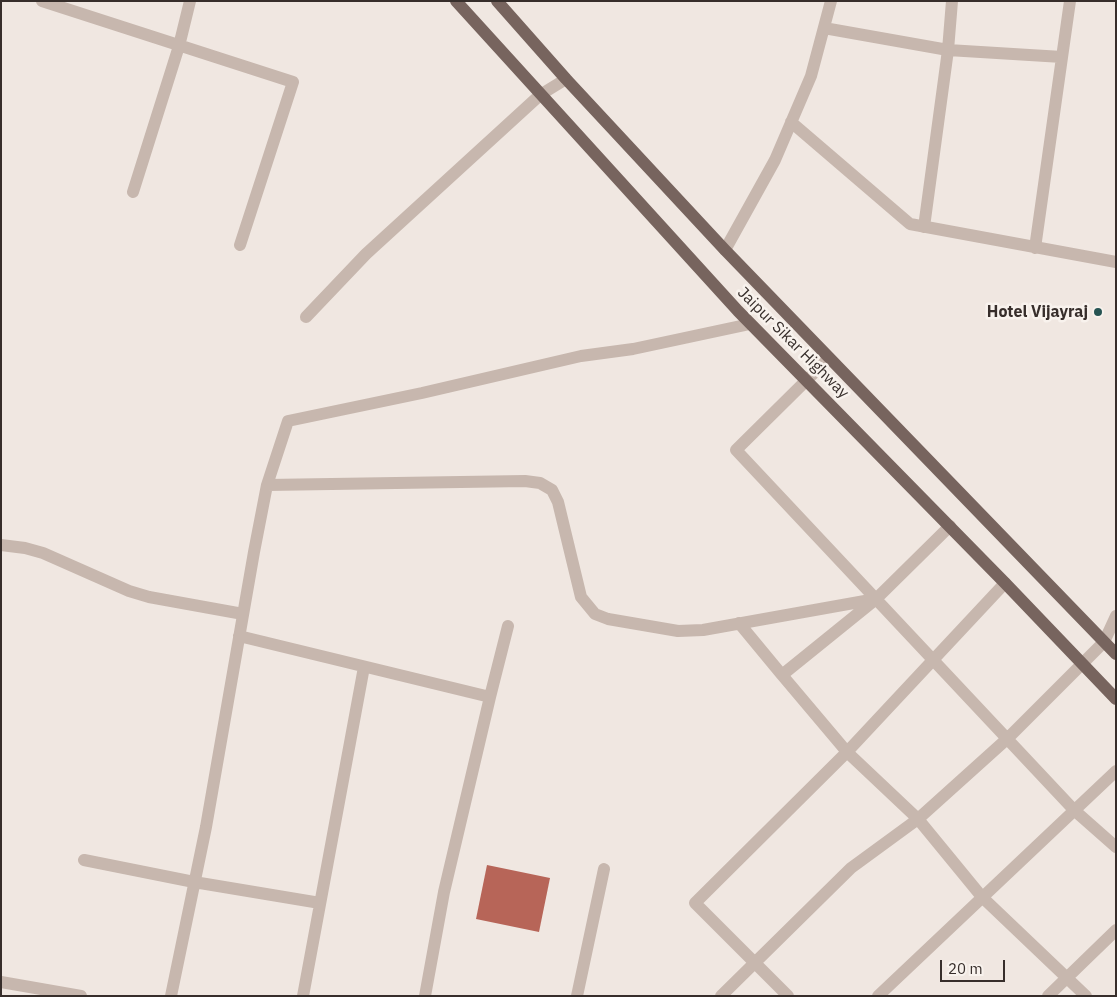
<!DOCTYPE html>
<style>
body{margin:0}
#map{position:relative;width:1117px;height:997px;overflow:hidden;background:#f0e7e1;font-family:"IBM Plex Sans",sans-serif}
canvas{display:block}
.frame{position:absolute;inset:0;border:2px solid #372e2b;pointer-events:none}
.scale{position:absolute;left:940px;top:960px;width:65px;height:22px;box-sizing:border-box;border:2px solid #372e2b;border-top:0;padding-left:6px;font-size:15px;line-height:18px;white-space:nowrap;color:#372e2b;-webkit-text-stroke:4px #f8f2ed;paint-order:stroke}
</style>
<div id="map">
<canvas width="1117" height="997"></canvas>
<div class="frame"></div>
<div class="scale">20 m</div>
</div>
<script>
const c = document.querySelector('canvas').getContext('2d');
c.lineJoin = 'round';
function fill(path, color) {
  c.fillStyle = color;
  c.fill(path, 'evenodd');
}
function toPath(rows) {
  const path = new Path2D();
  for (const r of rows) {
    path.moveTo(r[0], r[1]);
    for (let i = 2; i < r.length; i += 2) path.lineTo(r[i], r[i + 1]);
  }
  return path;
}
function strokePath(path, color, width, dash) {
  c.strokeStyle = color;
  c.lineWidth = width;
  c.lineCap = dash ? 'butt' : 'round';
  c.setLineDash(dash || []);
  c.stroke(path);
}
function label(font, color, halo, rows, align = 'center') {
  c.font = font + ' "IBM Plex Sans",sans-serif';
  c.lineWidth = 5;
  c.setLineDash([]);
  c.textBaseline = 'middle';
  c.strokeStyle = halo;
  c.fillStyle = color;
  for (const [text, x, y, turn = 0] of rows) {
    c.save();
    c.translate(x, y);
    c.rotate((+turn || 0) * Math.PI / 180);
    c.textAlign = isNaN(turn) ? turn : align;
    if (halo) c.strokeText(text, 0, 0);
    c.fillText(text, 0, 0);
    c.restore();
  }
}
fill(toPath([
 [487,865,550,878,539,932,476,919]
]), '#b76558');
strokePath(toPath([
 [42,1,293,82,240,245],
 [824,28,948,50,1062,57],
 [791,122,910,224,1116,262],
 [133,192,179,46,190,1],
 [924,227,948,50,952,1],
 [1035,248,1070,1],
 [725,250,775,160,811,76,831,1],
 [306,317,366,254,540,95,566,79],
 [829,358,736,450,1074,810,1116,847],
 [267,485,525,481,540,483,552,490,558,502,581,597,595,614,608,619,678,631,703,630,876,599],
 [1,545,25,548,43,553,129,591,149,597,243,614],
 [739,623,782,675,876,599,950,526],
 [239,636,490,697],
 [782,675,847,752,918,819,982,897,1086,996],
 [84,860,194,882,320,903],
 [1,982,81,996],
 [171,996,206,827,254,552,267,485,288,421,422,393,581,356,633,349,750,324],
 [303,996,364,667],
 [425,996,444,892,490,697,508,626],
 [577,996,604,869],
 [721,996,851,868,918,819,1008,738,1104,642,1116,616],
 [788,996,695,903,847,752,1005,583],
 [878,996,1116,771],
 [1048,996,1116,930]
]), '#c7b7ae', 12);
strokePath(toPath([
 [456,1,738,311,1005,583,1116,699],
 [497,1,566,79,725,250,1116,654]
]), '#77645e', 12);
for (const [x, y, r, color] of [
 [1098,312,5,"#265352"]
]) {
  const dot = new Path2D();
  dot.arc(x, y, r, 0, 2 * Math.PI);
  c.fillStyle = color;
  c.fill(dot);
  strokePath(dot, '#f8f2ed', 2);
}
label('bold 16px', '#372e2b', '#f8f2ed', [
 ["Hotel Vijayraj",1088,312]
], 'right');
label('16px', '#372e2b', '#f8f2ed', [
 ["Jaipur Sikar Highway",793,343,45]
]);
</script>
